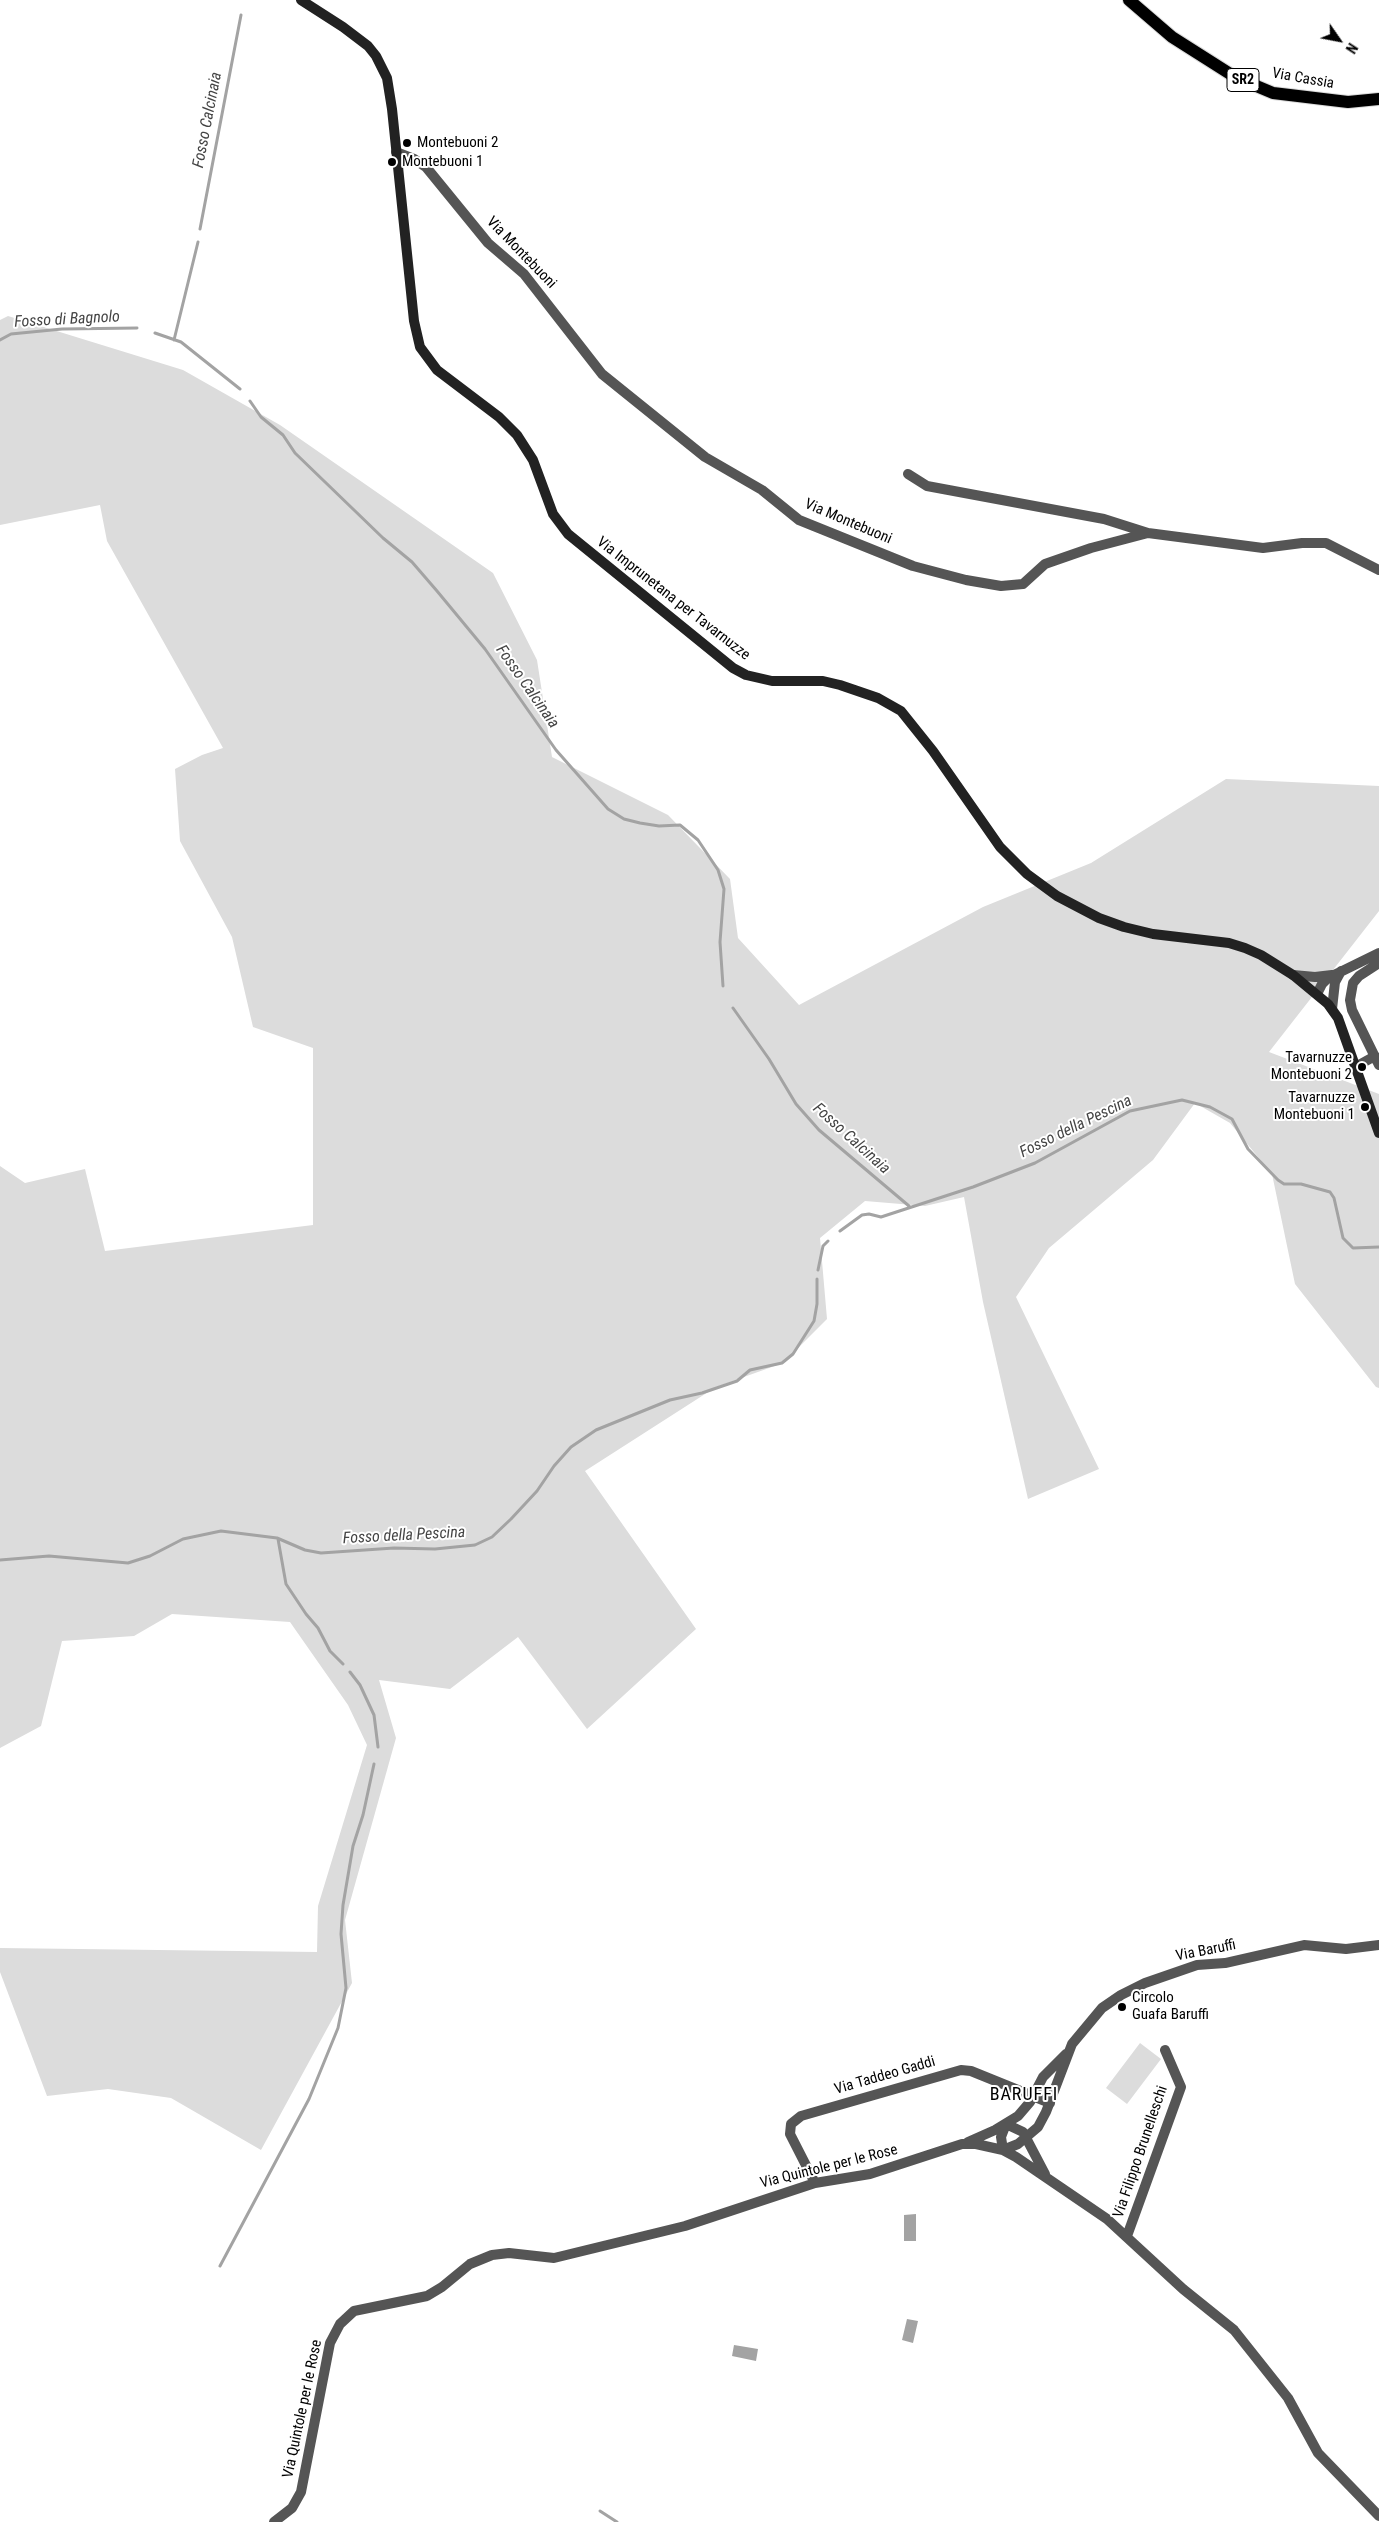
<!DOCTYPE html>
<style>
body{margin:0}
#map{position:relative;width:1379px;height:2522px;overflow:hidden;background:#fff;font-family:"Roboto Condensed",sans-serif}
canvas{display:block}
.north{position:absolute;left:1314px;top:15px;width:50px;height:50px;-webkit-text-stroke:4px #fff;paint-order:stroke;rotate:123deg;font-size:14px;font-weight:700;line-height:20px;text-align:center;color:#000}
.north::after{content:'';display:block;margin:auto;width:18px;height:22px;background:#000;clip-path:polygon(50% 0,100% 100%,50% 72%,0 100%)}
</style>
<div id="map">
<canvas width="1379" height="2522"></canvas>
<div class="north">N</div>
</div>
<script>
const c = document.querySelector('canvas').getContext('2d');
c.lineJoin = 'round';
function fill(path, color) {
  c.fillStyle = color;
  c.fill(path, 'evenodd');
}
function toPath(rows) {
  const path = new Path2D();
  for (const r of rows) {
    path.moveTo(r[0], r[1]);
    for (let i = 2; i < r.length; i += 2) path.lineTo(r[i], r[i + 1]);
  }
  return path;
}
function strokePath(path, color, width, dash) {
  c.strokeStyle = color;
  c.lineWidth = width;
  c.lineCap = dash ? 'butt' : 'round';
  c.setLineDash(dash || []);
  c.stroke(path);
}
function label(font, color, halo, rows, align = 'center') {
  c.font = font + ' "Roboto Condensed",sans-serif';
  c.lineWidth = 4;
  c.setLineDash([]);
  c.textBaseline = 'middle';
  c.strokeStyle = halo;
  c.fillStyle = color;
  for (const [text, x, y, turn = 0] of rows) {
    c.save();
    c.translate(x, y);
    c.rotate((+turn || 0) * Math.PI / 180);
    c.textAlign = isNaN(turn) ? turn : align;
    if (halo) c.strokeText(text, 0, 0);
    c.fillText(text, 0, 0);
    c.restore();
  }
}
fill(toPath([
 [8,316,183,370,280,425,493,573,537,660,552,757,668,815,730,879,738,938,799,1005,983,907,1091,863,1226,779,1379,786,1379,911,1269,1052,1379,1094,1379,1388,1376,1387,1295,1284,1272,1174,1230,1123,1195,1103,1153,1160,1049,1248,1016,1297,1099,1469,1028,1499,983,1302,964,1197,925,1206,865,1201,820,1238,827,1319,783,1363,716,1387,585,1471,696,1629,587,1729,518,1637,450,1689,379,1680,396,1738,345,1920,352,1983,261,2150,171,2098,108,2089,47,2096,0,1972,0,1948,317,1952,318,1906,367,1745,348,1705,290,1622,172,1614,134,1636,62,1641,41,1726,0,1748,0,1166,25,1183,85,1169,105,1251,313,1225,313,1048,253,1027,232,937,180,841,175,769,202,755,223,748,107,541,100,505,0,525,0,320],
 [1140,2043,1161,2059,1127,2104,1106,2088]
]), '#dcdcdc');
fill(toPath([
 [916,2214,916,2241,904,2241,904,2215],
 [907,2319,918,2321,913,2343,902,2340],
 [734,2345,758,2349,756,2361,732,2356]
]), '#a3a3a3');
strokePath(toPath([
 [200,229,241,15],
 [155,333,181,342,240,389],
 [0,340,11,334,62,329,137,328],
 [174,340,198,242],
 [250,401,261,417,283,435,295,453,383,538,412,562,437,591,485,649,556,750,608,809,624,819,640,823,659,826,680,825,698,840,718,870,724,889,720,942,723,986],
 [733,1008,769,1059,796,1104,819,1130,909,1206],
 [840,1231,862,1215,869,1214,881,1217,973,1187,1035,1163,1130,1111,1182,1100,1210,1107,1232,1119,1248,1149,1278,1180,1284,1184,1301,1184,1330,1192,1334,1198,1343,1238,1353,1248,1379,1247],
 [818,1270,823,1246,828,1241],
 [278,1539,286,1584,306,1614,318,1628,330,1651,343,1664],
 [0,1560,49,1556,128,1563,150,1556,183,1539,221,1531,277,1538,305,1550,321,1553,394,1548,435,1549,475,1545,492,1537,511,1519,537,1491,554,1466,571,1447,596,1430,670,1400,702,1393,737,1381,750,1370,782,1363,793,1354,814,1321,817,1304,817,1279],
 [350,1672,360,1685,374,1715,378,1747],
 [220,2266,309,2099,338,2028,346,1988,341,1934,343,1905,353,1846,363,1815,374,1764],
 [600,2511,617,2522]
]), '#a3a3a3', 3);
const primary = toPath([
 [1129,0,1172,37,1235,77,1273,93,1348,102,1379,99]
]);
strokePath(primary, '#dbdbdb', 14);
strokePath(toPath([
 [396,152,414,159,426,167,488,243,524,274,602,374,705,457,762,490,799,520,913,566,966,580,1001,586,1023,584,1045,564,1091,548,1148,533,1263,548,1302,543,1326,543,1379,570],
 [908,474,927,486,1104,519,1148,533],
 [1379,963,1359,976,1353,983,1350,1000,1352,1010,1379,1065],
 [1293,975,1315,977,1332,975],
 [1317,994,1322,984,1328,978,1379,953],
 [1332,1009,1335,982,1341,971],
 [1357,1066,1375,1056],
 [1006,2124,1023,2132,1045,2174],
 [968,2142,995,2130,1018,2116,1030,2102,1043,2077,1066,2054],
 [1003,2150,1018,2144,1038,2127,1046,2112,1072,2044,1102,2008,1121,1995,1145,1983,1197,1965,1225,1963,1304,1945,1346,1949,1379,1945],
 [1003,2150,1001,2137,1006,2124],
 [815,2183,790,2134,791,2124,801,2116,961,2070,971,2071,1050,2103],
 [1127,2236,1181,2087,1165,2050],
 [274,2522,292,2508,301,2492,330,2343,340,2324,354,2311,427,2296,442,2287,470,2264,492,2255,509,2253,554,2258,685,2226,815,2183,870,2174,962,2144,976,2144,1003,2150,1016,2157,1107,2219,1183,2289,1234,2330,1288,2398,1318,2453,1379,2516]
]), '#555', 10);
strokePath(toPath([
 [301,0,343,27,368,46,376,56,387,78,392,109,414,321,420,347,437,370,499,417,517,435,533,460,553,514,568,534,733,668,746,675,772,681,823,681,840,685,878,698,901,711,933,751,1000,847,1027,874,1057,896,1099,918,1124,927,1153,934,1229,943,1245,948,1261,955,1293,975,1328,1004,1338,1018,1379,1133]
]), '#222', 10);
strokePath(primary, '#000', 12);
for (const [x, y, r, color] of [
 [407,143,5,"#000"],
 [392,162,5,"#000"],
 [1362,1067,5,"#000"],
 [1365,1107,5,"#000"],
 [1122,2007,5,"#000"]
]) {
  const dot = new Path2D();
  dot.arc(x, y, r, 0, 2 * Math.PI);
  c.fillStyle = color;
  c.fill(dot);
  strokePath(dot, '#fff', 2);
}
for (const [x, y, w] of [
 [1243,80,32]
]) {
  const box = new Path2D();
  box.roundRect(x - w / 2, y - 11.5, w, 23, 4);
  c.fillStyle = '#fff';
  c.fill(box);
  strokePath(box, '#000', 1);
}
label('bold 14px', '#000', null, [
 ["SR2",1243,80]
]);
label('15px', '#000', '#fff', [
 ["Via Cassia",1303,79,10],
 ["Via Montebuoni",521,253,46],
 ["Via Montebuoni",848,522,23],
 ["Via Imprunetana per Tavarnuzze",673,599,38],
 ["Via Baruffi",1206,1951,-11],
 ["Via Taddeo Gaddi",885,2076,-16],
 ["Via Filippo Brunelleschi",1141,2152,-71],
 ["Via Quintole per le Rose",829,2167,-14],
 ["Via Quintole per le Rose",303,2409,-78]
]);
label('15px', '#000', '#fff', [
 ["Montebuoni 2",417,143],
 ["Montebuoni 1",402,162],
 ["Tavarnuzze",1352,1058,"right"],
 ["Montebuoni 2",1352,1075,"right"],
 ["Tavarnuzze",1355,1098,"right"],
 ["Montebuoni 1",1355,1115,"right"],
 ["Circolo",1132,1998],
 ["Guafa Baruffi",1132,2015]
], 'left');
label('italic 16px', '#444', '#fff', [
 ["Fosso Calcinaia",208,120,-79],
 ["Fosso di Bagnolo",67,320,-3],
 ["Fosso Calcinaia",527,687,55],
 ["Fosso della Pescina",1076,1127,-26],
 ["Fosso Calcinaia",851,1139,42],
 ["Fosso della Pescina",404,1536,-3]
]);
c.letterSpacing = '1px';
label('18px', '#000', '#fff', [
 ["BARUFFI",1024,2095]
]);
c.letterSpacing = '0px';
</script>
